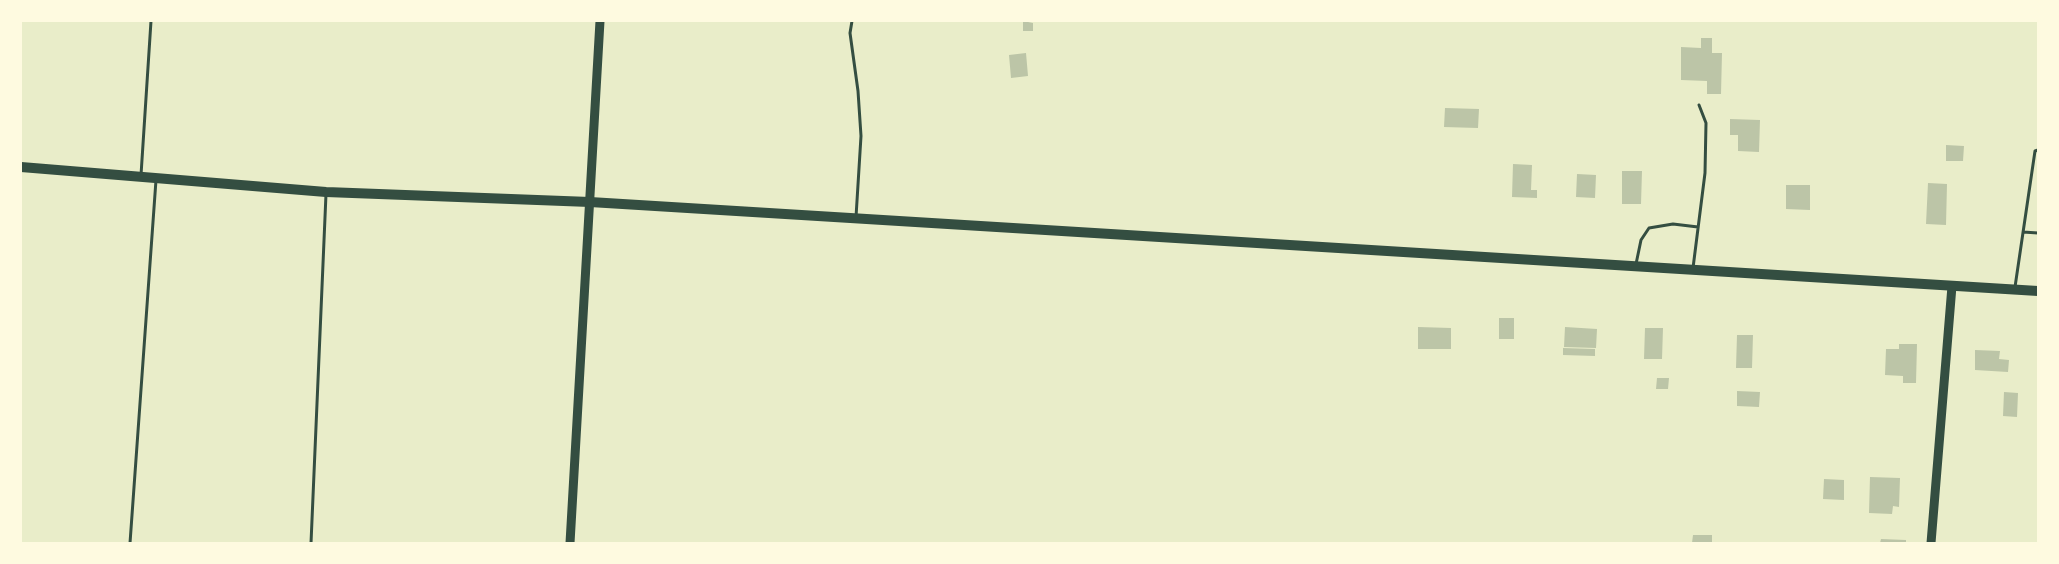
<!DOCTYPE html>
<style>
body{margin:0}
#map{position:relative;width:2059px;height:564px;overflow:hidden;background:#e9edc9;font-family:"Varela Round",sans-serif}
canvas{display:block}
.frame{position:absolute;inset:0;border:22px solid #fefae0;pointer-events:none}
</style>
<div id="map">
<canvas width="2059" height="564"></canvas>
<div class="frame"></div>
</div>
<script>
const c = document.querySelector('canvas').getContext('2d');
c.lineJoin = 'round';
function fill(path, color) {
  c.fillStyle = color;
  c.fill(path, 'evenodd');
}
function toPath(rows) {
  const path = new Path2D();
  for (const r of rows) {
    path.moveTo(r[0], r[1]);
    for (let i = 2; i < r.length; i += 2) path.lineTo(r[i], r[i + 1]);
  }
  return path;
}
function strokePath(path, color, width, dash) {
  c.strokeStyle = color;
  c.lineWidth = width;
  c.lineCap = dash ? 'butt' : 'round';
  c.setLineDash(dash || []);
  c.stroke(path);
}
fill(toPath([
 [1023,21,1033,23,1033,31,1023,31],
 [1701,38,1712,38,1712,53,1722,53,1721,94,1707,94,1707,81,1681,80,1681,47,1701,48],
 [1026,53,1028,76,1011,78,1009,55],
 [1445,108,1479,109,1478,128,1444,127],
 [1730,119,1760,120,1759,152,1738,151,1738,135,1730,135],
 [1946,145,1964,146,1963,161,1946,161],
 [1513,164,1532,165,1531,190,1537,190,1537,198,1512,197],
 [1622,171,1642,171,1641,204,1622,204],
 [1577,174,1596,175,1595,198,1576,197],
 [1928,183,1947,184,1946,225,1926,224],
 [1786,185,1810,185,1810,210,1786,209],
 [1499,318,1514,318,1514,339,1499,339],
 [1418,327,1451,328,1451,349,1418,349],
 [1565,327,1597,329,1596,348,1564,347],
 [1645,328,1663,328,1662,359,1644,359],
 [1737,335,1753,335,1752,368,1736,368],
 [1899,344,1917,344,1916,383,1903,383,1903,376,1885,375,1886,349,1899,349],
 [1563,348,1595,349,1595,356,1563,355],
 [1975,350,2000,351,1999,359,2009,360,2008,372,1975,370],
 [1657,378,1669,378,1668,389,1656,389],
 [1737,391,1760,392,1759,407,1737,406],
 [2004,392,2018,393,2017,417,2003,416],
 [1870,477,1900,478,1899,507,1893,506,1892,514,1869,513],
 [1824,479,1844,480,1844,500,1823,499],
 [1693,535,1712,535,1712,543,1692,543],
 [1881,539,1906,540,1906,543,1880,543]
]), '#bcc5a7');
strokePath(toPath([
 [852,21,850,33,858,91,861,136,856,217],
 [141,175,151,21],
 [2023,232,2038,233],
 [1636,264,1641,240,1649,228,1673,224,1698,227],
 [1693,268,1705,173,1706,123,1699,105],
 [2015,287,2035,151,2038,150],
 [130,543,156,180],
 [311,543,326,194]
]), '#344e41', 3);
strokePath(toPath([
 [570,543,600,21],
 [1931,543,1952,286]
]), '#344e41', 9);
strokePath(toPath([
 [21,167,326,192,590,202,2038,291]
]), '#344e41', 10);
</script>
